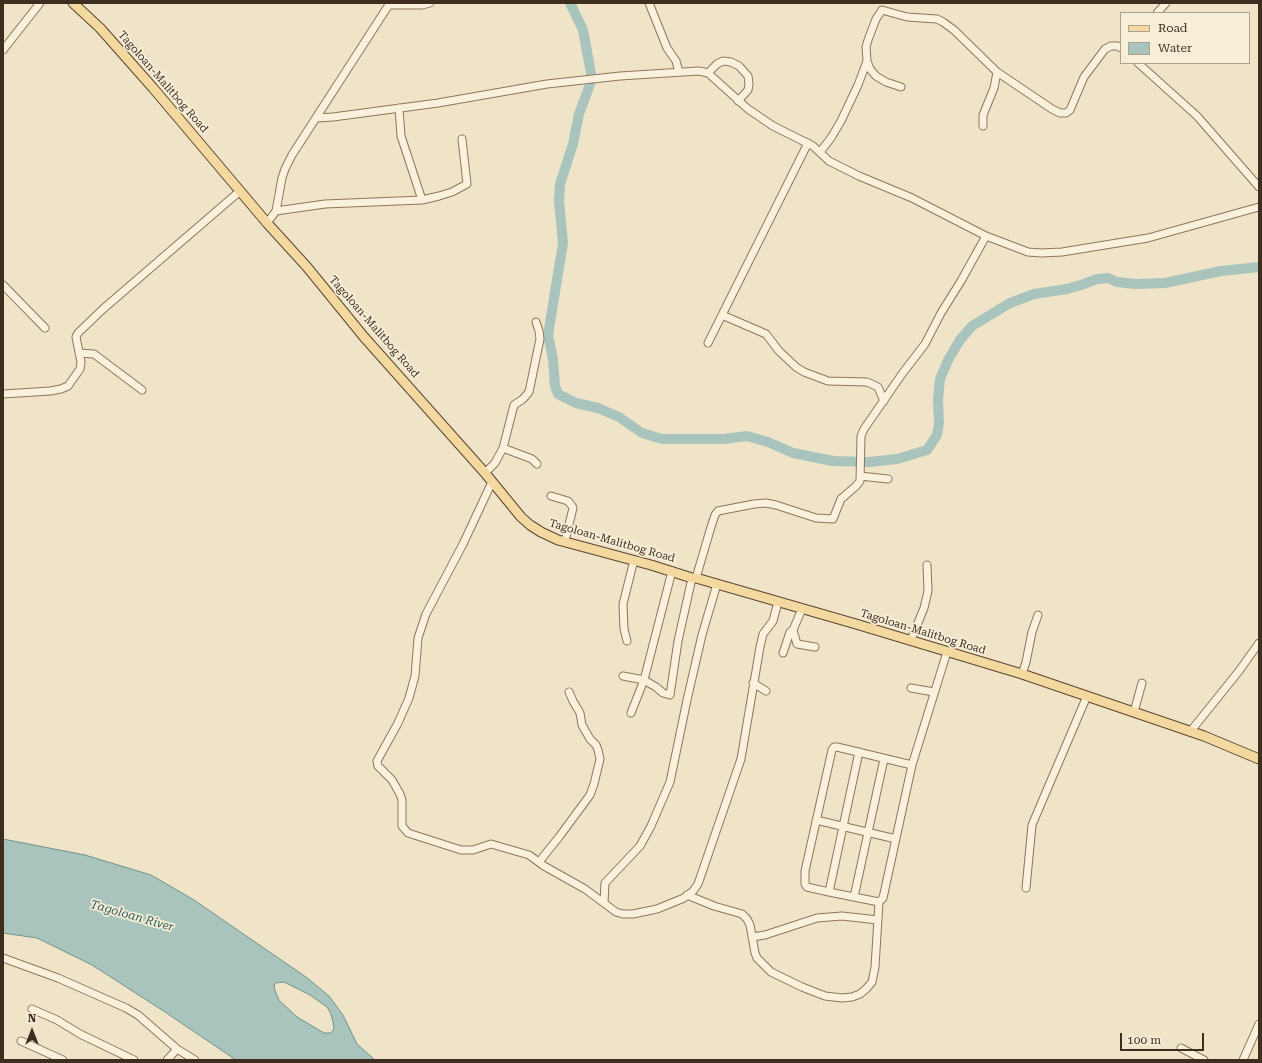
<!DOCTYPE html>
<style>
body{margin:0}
#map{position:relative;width:1262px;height:1063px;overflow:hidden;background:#f0e4c8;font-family:"Roboto Serif",serif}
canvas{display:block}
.frame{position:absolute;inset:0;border:4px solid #3d2e20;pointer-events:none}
.legend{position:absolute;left:1120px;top:12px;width:130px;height:52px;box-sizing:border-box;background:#f7eed8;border:1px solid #ada18e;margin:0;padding:5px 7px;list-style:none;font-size:12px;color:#3d2e20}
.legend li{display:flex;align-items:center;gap:8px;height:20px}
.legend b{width:20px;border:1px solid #ada18e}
.north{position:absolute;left:12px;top:1011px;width:40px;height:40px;-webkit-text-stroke:3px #f7eed8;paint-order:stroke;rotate:0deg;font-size:11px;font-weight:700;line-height:16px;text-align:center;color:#3d2e20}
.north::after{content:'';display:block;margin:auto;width:14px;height:18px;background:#3d2e20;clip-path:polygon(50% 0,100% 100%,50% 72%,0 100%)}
.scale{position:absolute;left:1120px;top:1033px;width:84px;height:18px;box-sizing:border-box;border:2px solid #3d2e20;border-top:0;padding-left:5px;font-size:12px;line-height:14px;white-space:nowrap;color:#3d2e20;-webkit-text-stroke:3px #f7eed8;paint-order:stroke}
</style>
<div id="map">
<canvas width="1262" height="1063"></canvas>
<div class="frame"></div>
<ul class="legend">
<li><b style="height:5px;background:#f3d9a0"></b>Road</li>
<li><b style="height:11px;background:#a9c4bc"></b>Water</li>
</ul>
<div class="north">N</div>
<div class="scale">100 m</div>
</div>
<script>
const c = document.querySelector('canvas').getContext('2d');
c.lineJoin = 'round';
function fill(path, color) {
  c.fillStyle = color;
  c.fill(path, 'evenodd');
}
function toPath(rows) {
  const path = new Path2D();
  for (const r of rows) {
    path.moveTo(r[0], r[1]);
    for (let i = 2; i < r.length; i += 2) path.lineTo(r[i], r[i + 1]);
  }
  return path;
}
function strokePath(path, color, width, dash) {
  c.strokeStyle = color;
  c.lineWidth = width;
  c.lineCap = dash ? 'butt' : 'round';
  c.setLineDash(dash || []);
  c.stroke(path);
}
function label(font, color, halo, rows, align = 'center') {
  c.font = font + ' "Roboto Serif",serif';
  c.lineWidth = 3.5;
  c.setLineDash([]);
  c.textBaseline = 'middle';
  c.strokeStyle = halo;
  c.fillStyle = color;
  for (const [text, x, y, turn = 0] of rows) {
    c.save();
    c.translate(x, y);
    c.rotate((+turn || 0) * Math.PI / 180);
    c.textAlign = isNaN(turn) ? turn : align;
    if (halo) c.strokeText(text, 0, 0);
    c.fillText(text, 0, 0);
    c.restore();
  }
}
const water = toPath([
 [3,839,85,855,151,875,194,900,306,977,329,996,343,1015,357,1044,375,1060,236,1060,165,1012,92,965,37,938,3,933,3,839],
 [284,982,310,995,327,1007,331,1014,333,1022,334,1029,331,1033,324,1033,297,1017,279,1000,276,993,274,987,275,983,284,982]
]);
fill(water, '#a9c4bc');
strokePath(water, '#6f938a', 1);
strokePath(toPath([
 [570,3,583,30,592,79,579,114,573,144,560,184,559,201,563,243,548,335,553,359,555,386,558,394,576,403,598,408,619,417,642,433,662,439,724,439,747,436,768,442,793,453,833,461,869,462,897,459,927,450,937,435,939,423,938,400,940,379,948,360,960,340,972,326,1010,303,1034,294,1067,289,1081,285,1097,279,1108,278,1117,282,1135,284,1165,283,1221,271,1259,267]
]), '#a9c4bc', 10);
const minor = toPath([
 [649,3,667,48,676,61,679,72],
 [390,5,422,5,430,3],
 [1157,13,1166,3],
 [3,50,40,3],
 [1138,63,1197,116,1259,187],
 [708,73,717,64,723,61,731,62,739,66,748,76,749,84,748,90,738,101],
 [901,87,886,82,876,76,870,69,867,61,866,47,868,40,876,19,882,10,907,17,937,19,943,22,954,30,997,72,1052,109,1060,113,1066,113,1070,110,1084,77,1105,49,1111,46,1118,46,1121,48],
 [399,108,401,136,422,200],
 [317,118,333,117,438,103,547,84,620,76,699,71,708,73,748,109,773,126,813,146,829,161,859,176,912,198,986,236,1028,252,1041,253,1062,252,1148,238,1259,207],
 [983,126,983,115,994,88,997,72],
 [820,152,831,138,841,121,858,85,867,61],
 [276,211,325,204,422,200,439,196,452,192,467,184,462,139],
 [267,223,276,211,282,178,285,169,292,155,390,3],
 [3,285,45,328],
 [722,315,766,334,779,351,796,367,804,372,828,381,867,382,878,387,884,401],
 [708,343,808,143],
 [79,353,94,354,142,390],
 [3,394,50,391,61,389,68,386,80,369,81,362,76,337,78,333,103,309,240,191],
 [503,448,532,459,537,464],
 [485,473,495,463,503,448,514,405,523,399,529,392,540,339,539,331,536,322],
 [860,476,888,479],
 [492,482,463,544,426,614,418,638,415,676,409,698,398,723,377,761,378,766,392,780,400,794,402,800,402,826,408,833,461,850,473,850,491,844,529,855,544,866,585,889,616,912,623,914,633,914,657,909,684,898,693,891,698,884,741,759,760,647,763,634,773,621,778,602],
 [551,496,568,501,572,506,573,508,565,541],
 [696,578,711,527,715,515,718,511,754,504,766,503,776,505,816,518,833,519,841,499,856,486,860,481,861,436,864,429,902,374,925,344,941,313,961,281,986,236],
 [802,609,793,630,797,644,815,647],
 [911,640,924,608,928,591,927,565],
 [627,641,624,629,623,604,634,560],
 [783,653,790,632,793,630],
 [1022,674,1026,662,1032,632,1038,615],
 [623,676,644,680,656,687,663,693,670,695,678,641,692,578],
 [753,683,766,691],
 [911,688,934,692],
 [1134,712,1142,683],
 [631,713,644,680,672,571],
 [1190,732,1239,671,1259,643],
 [816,820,896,839],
 [539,862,559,837,590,795,594,784,600,759,598,750,596,745,590,739,582,725,580,713,573,701,569,692],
 [1026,888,1032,825,1087,696],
 [829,892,859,752],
 [687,895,714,906,742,914,747,919,750,925,755,953,757,958,771,972,802,987,825,996,842,998,852,997,860,994,866,989,872,982,875,967,879,902,883,898,912,765,947,652],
 [854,897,884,759],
 [879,902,829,892,807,887,805,884,805,871,832,750,834,747,837,747,912,765],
 [604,903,605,883,640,846,651,826,670,782,687,700,702,635,717,584],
 [752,937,765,935,817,918,842,916,878,920],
 [3,958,58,978,126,1008,138,1015,177,1049,195,1060],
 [32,1009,57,1020,80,1034,134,1060],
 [21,1041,63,1060],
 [1181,1048,1204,1060],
 [167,1060,177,1049],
 [1243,1060,1259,1024]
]);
const major = toPath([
 [73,3,100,28,153,88,267,223,307,267,364,337,485,473,521,517,530,525,541,532,558,540,651,565,692,578,696,578,856,624,1022,674,1204,736,1259,759]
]);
strokePath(minor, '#8d765c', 9);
strokePath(major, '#5b4430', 11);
strokePath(minor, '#faf1dc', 7);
strokePath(major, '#f3d9a0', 9);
label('11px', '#3d2e20', '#f7eed8', [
 ["Tagoloan-Malitbog Road",163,82,49],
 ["Tagoloan-Malitbog Road",374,327,49],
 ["Tagoloan-Malitbog Road",612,541,16],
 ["Tagoloan-Malitbog Road",923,632,17]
]);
label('italic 12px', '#2f5d5a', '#f7eed8', [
 ["Tagoloan River",132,916,16]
]);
</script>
